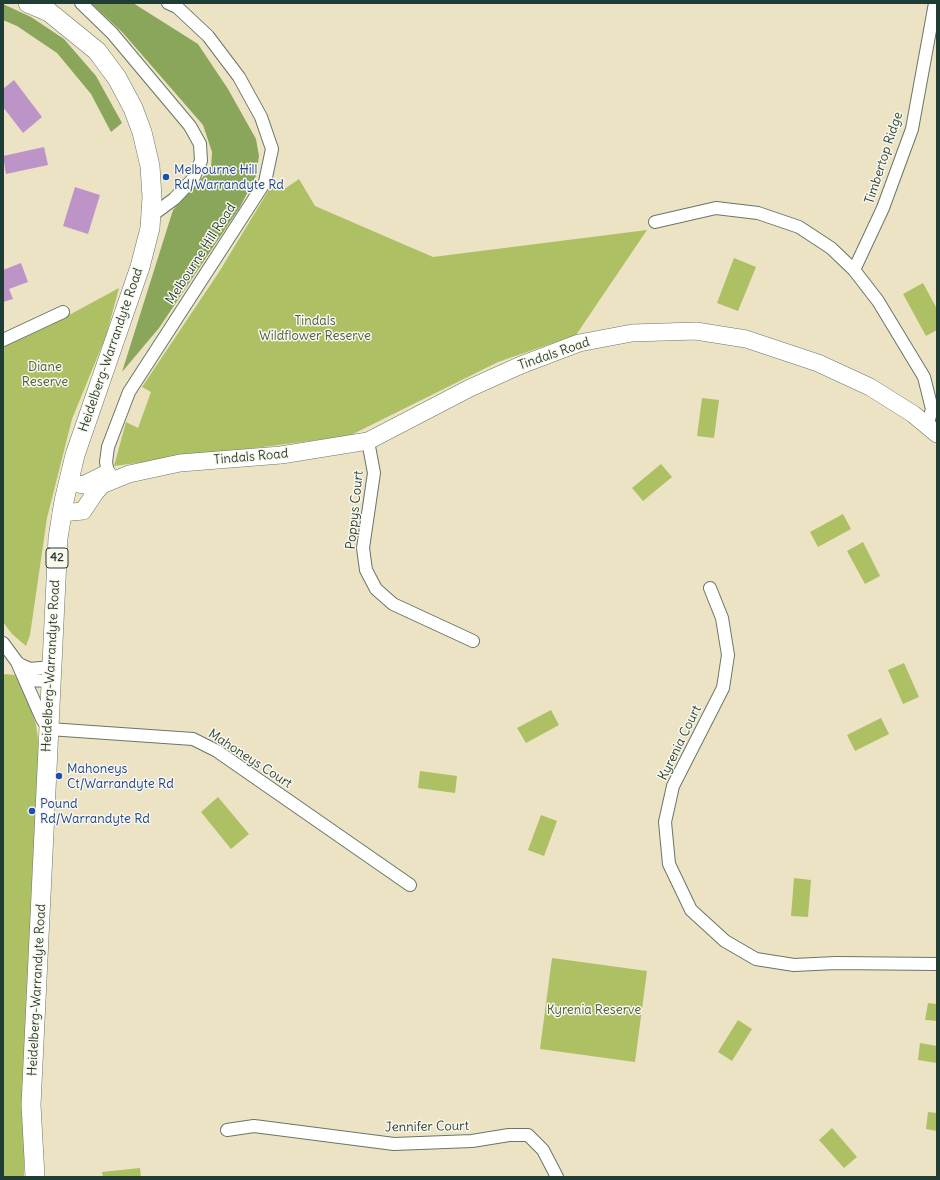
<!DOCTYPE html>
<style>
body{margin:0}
#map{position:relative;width:940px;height:1180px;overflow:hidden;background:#ece3c4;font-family:Delius,sans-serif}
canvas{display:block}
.frame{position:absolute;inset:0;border:4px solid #1f3d34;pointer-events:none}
</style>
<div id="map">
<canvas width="940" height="1180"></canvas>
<div class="frame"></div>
</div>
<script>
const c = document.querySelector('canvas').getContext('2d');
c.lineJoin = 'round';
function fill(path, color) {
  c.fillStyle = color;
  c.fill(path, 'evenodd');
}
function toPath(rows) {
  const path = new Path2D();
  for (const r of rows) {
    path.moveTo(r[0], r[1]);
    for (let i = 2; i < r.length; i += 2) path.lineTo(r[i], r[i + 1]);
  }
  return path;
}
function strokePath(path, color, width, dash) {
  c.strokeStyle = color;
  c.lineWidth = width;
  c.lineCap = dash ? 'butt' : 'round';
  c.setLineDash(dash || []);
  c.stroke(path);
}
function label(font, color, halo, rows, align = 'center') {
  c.font = font + ' Delius,sans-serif';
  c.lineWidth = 3;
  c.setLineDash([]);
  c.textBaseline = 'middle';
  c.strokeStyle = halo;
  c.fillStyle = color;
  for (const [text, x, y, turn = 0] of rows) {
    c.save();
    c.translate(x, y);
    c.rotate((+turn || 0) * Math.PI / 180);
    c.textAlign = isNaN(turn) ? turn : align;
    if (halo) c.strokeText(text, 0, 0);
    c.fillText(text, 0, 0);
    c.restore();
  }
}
fill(toPath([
 [299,179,315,206,433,257,647,230,576,335,498,362,349,436,114,466,126,422,138,428,151,392,142,387,219,272,270,188,283,190],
 [734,258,756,267,738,311,717,303],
 [923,283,937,309,937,330,926,336,903,294],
 [119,288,106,336,72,419,47,518,30,635,26,646,12,634,3,622,3,347,45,328],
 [702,398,719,400,714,438,697,436],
 [661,464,672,477,643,501,632,488],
 [843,514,851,529,818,547,810,532],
 [863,542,880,576,865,584,847,551],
 [904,663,919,697,903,704,888,670],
 [3,674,15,675,28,700,36,725,38,739,39,796,24,1083,24,1177,3,1177],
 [551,710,559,725,526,743,517,728],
 [881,718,889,734,855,751,847,735],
 [420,771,457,776,455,793,418,788],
 [218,797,249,834,231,849,201,812],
 [541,815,557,821,544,856,528,850],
 [794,878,811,880,808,917,791,916],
 [552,958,647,971,635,1062,540,1049],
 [928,1003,937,1004,937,1021,925,1020],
 [738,1020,752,1029,732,1061,718,1052],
 [920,1043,937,1046,937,1063,918,1060],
 [928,1112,937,1113,937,1131,926,1129],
 [832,1128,857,1157,844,1168,819,1140],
 [140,1168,141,1177,103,1177,102,1172]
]), '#adc064');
fill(toPath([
 [91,3,133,3,198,44,228,89,256,139,259,156,256,176,240,207,159,328,122,372,173,210,211,168,212,152,203,125,123,33],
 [3,4,31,17,64,39,96,76,122,123,111,132,91,94,57,53,17,26,3,20]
]), '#8aa65a');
fill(toPath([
 [14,80,42,117,23,133,3,107,3,89],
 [44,147,48,165,6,174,3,156],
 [75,187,100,195,88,234,63,226],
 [21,263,28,282,9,289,13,299,3,302,3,270]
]), '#bd94c7');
const street = toPath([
 [81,3,112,33,190,126,200,144,201,161,193,179,174,199,151,216],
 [655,222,716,208,758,213,799,227,831,248,854,270,878,301,924,377,932,409,927,426],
 [854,270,883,208,912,129,935,3],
 [3,340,63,312],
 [368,441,374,473,363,548,366,570,376,589,393,604,473,641],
 [108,473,106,462,108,447,129,392,265,182,272,149,261,117,239,77,208,36,177,7,168,3],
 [710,588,722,618,728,655,723,688,673,786,665,822,669,864,691,910,725,941,756,959,794,965,836,963,937,964],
 [3,643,17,662,42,719,49,729,193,739,217,751,410,885],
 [17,662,21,665,30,669,51,667],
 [23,674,29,680,50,681],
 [227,1130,254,1126,394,1144,472,1141,509,1135,528,1135,543,1150,557,1177]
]);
const secondary = toPath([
 [68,482,83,485,107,473],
 [61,513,83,511,95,493,102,485,129,474,180,463,281,455,368,441,470,388,521,365,579,343,632,333,696,331,746,339,818,363,870,387,913,414,937,434]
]);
const primary = toPath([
 [28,3,49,12,97,51,117,78,133,108,142,132,150,166,152,197,150,228,140,267,75,455,64,501,58,538,31,1105,35,1177]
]);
strokePath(street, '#677766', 14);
strokePath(secondary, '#677766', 18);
strokePath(primary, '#677766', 20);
strokePath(street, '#fff', 12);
strokePath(secondary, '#fff', 17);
strokePath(primary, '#fff', 19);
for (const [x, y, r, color] of [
 [166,177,4,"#1a4fb4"],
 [59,776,4,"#1a4fb4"],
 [32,811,4,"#1a4fb4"]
]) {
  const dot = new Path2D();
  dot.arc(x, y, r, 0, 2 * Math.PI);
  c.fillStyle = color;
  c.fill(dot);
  strokePath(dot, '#fbf7ec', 1.5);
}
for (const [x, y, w] of [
 [57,558,22]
]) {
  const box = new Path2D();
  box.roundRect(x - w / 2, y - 10, w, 20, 3);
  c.fillStyle = '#fbf7ec';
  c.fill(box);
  strokePath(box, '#1f3d34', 1);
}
label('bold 12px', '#1f3d34', null, [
 ["42",57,558]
]);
label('13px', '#1f3d34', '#fbf7ec', [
 ["Timbertop Ridge",884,158,-72],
 ["Melbourne Hill Road",201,254,-57],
 ["Heidelberg-Warrandyte Road",111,350,-71],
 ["Tindals Road",554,354,-19],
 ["Tindals Road",251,457,-5],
 ["Poppys Court",355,510,-84],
 ["Heidelberg-Warrandyte Road",51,666,-87],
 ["Kyrenia Court",680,743,-64],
 ["Mahoneys Court",250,759,33],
 ["Heidelberg-Warrandyte Road",37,990,-87],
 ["Jennifer Court",427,1127,-1]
]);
label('13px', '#164399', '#fbf7ec', [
 ["Melbourne Hill",174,170],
 ["Rd/Warrandyte Rd",174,185],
 ["Mahoneys",67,769],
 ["Ct/Warrandyte Rd",67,784],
 ["Pound",40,804],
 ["Rd/Warrandyte Rd",40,819]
], 'left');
label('13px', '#425e40', '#fbf7ec', [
 ["Tindals",315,321],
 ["Wildflower Reserve",315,336],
 ["Diane",45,367],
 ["Reserve",45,382],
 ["Kyrenia Reserve",594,1010]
]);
</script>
